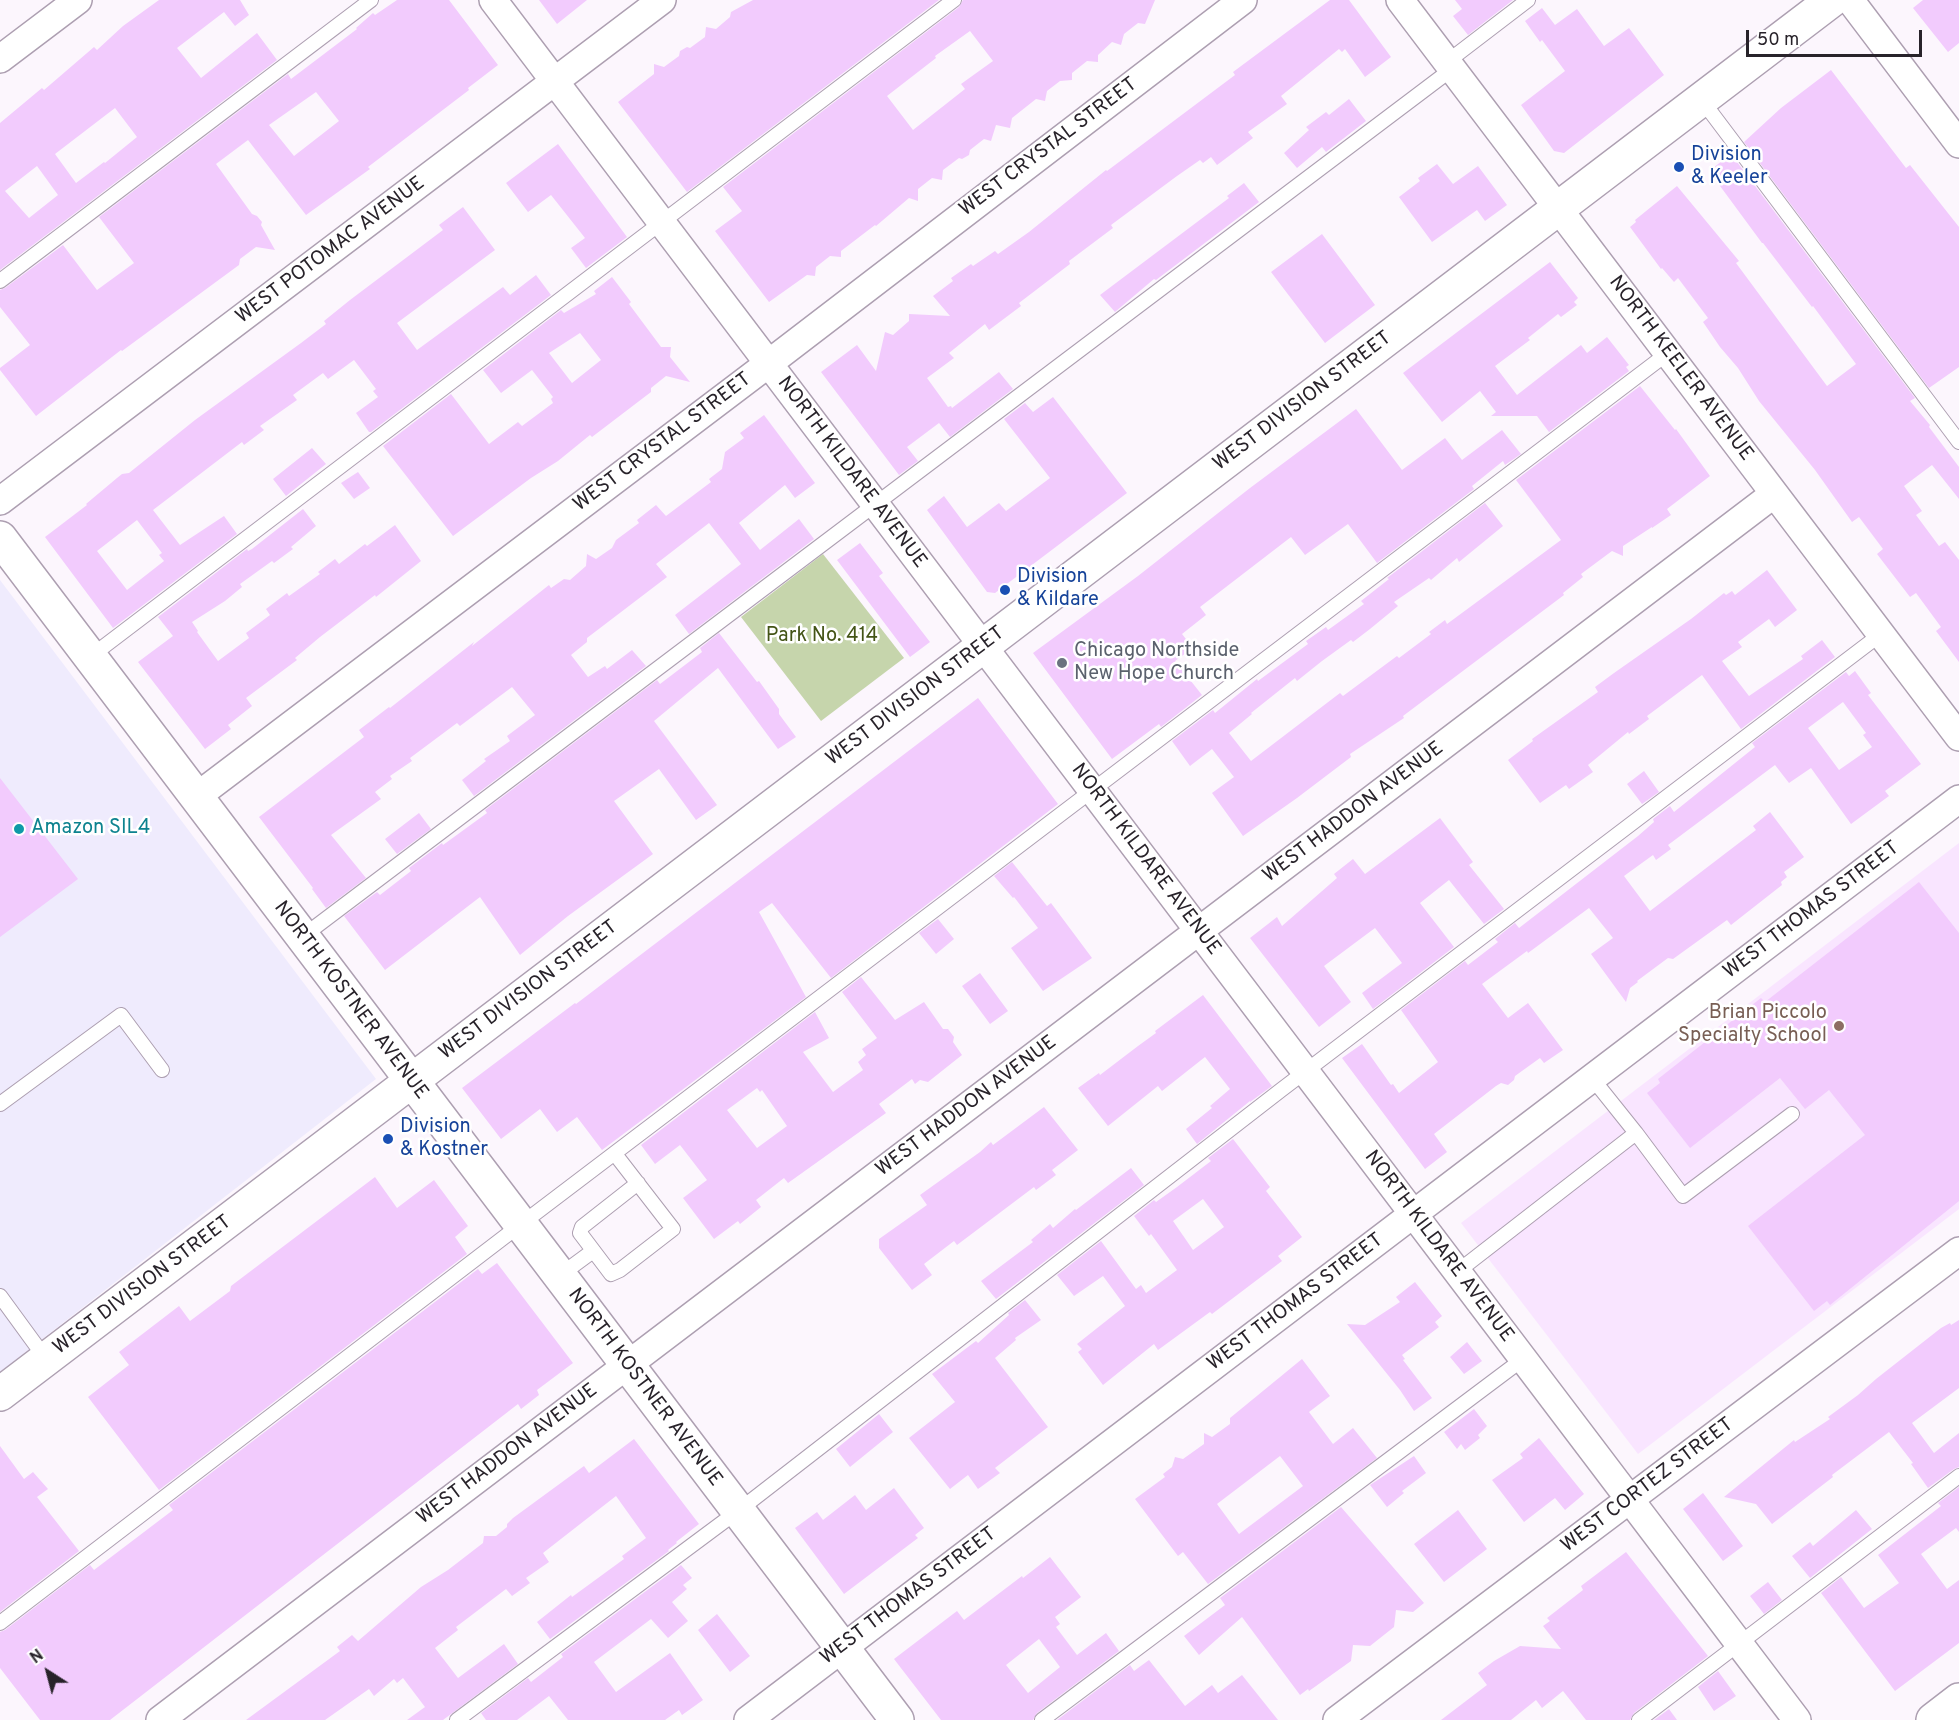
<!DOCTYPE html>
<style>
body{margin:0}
#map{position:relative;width:1959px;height:1720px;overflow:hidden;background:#fcf6fd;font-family:Overpass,sans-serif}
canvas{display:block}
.north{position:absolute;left:18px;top:1642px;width:60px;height:60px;-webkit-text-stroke:4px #fff;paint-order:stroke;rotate:324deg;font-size:16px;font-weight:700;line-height:24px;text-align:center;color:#28232a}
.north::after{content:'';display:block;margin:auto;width:21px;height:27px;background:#28232a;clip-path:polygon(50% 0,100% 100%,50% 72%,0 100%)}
.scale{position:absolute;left:1746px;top:30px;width:176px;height:27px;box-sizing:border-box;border:3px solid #28232a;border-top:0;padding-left:8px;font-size:18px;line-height:21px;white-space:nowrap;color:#28232a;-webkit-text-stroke:4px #fff;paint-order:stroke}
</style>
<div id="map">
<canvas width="1959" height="1720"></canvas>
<div class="north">N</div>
<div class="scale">50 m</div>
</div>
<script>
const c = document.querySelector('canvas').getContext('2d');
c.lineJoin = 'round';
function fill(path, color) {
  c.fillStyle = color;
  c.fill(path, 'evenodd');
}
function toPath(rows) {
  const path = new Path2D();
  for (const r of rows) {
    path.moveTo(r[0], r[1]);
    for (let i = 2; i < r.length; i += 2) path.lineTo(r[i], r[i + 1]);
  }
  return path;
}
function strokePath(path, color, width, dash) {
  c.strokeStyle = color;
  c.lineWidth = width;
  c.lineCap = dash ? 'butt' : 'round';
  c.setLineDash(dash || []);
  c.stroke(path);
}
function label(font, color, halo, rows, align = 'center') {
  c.font = font + ' Overpass,sans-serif';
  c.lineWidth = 5;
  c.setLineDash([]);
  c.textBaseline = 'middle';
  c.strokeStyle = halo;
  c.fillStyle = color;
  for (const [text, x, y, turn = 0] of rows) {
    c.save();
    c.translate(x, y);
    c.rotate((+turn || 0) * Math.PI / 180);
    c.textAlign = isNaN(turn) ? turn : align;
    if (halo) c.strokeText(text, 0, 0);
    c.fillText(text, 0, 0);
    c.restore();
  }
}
fill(toPath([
 [1959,843,1959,1209,1638,1454,1461,1223]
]), '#f9e5ff');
fill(toPath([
 [0,580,376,1079,0,1372]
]), '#efebfd');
fill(toPath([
 [823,554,904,658,821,721,741,617]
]), '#c6d5ac');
fill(toPath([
 [159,0,240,0,249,15,235,26,224,12,177,48,201,78,257,33,277,60,0,270,0,123,42,88,44,90,94,47,97,50,123,26],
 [115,108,137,137,105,163,104,162,76,183,55,154],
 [37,166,58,195,29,218,5,191],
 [397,0,449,0,498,65,468,88,469,90,368,167,370,169,306,215,248,140,216,164,252,214,257,216,262,222,261,225,275,250,256,247,240,259,239,265,122,351,121,350,36,416,0,370,0,368,30,345,0,307,0,290,5,288,63,245,97,290,134,263,99,217,288,74,291,79,357,29,356,28,373,13,375,15],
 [316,92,339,121,294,156,269,125],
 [539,0,587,0,557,24],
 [753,0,939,0,687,192,618,102,654,74,654,64,664,67,679,56,680,51,687,47,690,48,705,37,706,27,716,29,730,17,731,12],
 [963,0,1155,0,1145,24,1138,23,1124,34,1121,45,1112,42,1098,55,1098,62,1087,61,1072,73,1072,80,1060,81,1047,91,1045,101,1036,99,1012,118,1010,128,996,125,991,141,984,139,970,150,969,155,962,159,959,158,943,170,942,180,932,178,918,189,918,201,909,198,876,226,875,225,841,251,841,257,830,256,816,267,815,276,807,275,769,302,715,231,742,211,723,187,959,7],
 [970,31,993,61,961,84,965,89,913,130,887,96,936,58,935,56],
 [1330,0,1349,0,1391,57,1365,77,1345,49,1342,52,1339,49,1281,96,1287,104,1248,132,1253,138,1217,165,1211,157,1203,163,1200,160,1177,176,1111,225,1113,228,1069,261,1070,264,1019,303,1021,306,989,330,985,324,949,353,954,358,927,378,948,407,951,406,952,408,999,372,1013,389,950,437,939,423,907,447,918,461,899,475,821,372,857,345,876,371,885,332,893,335,909,321,909,314,950,316,933,296,953,281,951,278,971,264,973,266,995,251,998,254,1029,232,1106,170,1107,171,1235,75,1233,72],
 [1455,0,1513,0,1468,35,1453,16,1462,9],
 [1923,0,1959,0,1959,43,1948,52,1913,8],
 [1542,8,1555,25,1577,9,1604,46,1629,28,1664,75,1564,153,1554,151,1521,105,1565,71,1542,40,1540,42,1525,21],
 [1831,70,1906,168,1910,165,1959,227,1959,367,1929,388,1744,142,1781,108],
 [1349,99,1366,121,1326,152,1322,147,1297,168,1284,153,1309,130,1306,127,1326,112,1329,115],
 [558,144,627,237,586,268,571,248,585,238,551,195,528,212,506,183],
 [1731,154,1915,398,1910,401,1930,425,1929,427,1959,467,1959,499,1932,465,1904,486,1922,511,1916,515,1939,546,1945,542,1959,560,1959,662,1936,631,1941,627,1916,593,1910,597,1877,554,1883,549,1859,517,1852,522,1815,470,1759,401,1738,368,1720,347,1703,322,1708,318,1678,278,1674,282,1662,268,1661,269,1630,227,1636,222,1635,220,1677,186,1739,261,1736,263,1827,386,1856,364,1813,306,1812,307,1763,243,1762,243,1709,171],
 [1437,164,1453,184,1478,166,1507,205,1485,221,1477,210,1432,242,1399,197,1420,181,1418,178],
 [1244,183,1259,202,1156,280,1154,279,1115,312,1100,295,1229,198,1227,196],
 [463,207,495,250,397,323,417,350,503,287,510,295,536,275,551,295,371,432,369,432,356,413,378,397,373,391,376,389,354,360,328,379,323,373,293,395,297,400,260,426,264,430,244,445,242,442,153,510,180,545,224,516,237,534,113,628,45,537,87,505,86,504,117,478,122,474,129,473,195,420,301,343,326,324,324,321,350,300,443,230,439,225],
 [137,520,162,553,159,555,164,561,127,590,97,551],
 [1322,234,1375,305,1325,343,1271,272],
 [1550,262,1578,298,1574,302,1577,305,1561,317,1558,314,1528,338,1530,340,1495,366,1517,395,1581,345,1587,353,1607,337,1629,365,1626,367,1629,371,1549,432,1537,416,1491,416,1496,412,1480,391,1442,422,1403,373],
 [612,277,631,302,629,304,661,347,671,347,670,357,690,382,666,376,651,388,651,392,592,437,590,435,558,461,531,478,453,536,383,446,451,394,489,444,518,422,522,426,553,403,551,399,553,397,532,370,501,393,483,370,561,310,564,313,596,294,594,291],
 [580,333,601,360,572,383,549,353],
 [1640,386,1675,430,1676,429,1710,476,1667,509,1671,515,1652,528,1652,527,1623,546,1623,556,1612,551,1581,574,1583,577,1563,593,1564,595,1403,716,1404,718,1350,754,1351,757,1297,798,1243,836,1212,793,1234,777,1212,749,1190,766,1172,741,1213,710,1215,713,1257,679,1258,681,1308,644,1306,641,1326,627,1328,630,1364,604,1361,601,1389,579,1387,578,1485,503,1503,526,1459,562,1457,558,1431,580,1429,578,1394,602,1398,606,1370,629,1353,642,1351,640,1322,661,1297,681,1295,678,1251,713,1252,714,1229,733,1251,761,1340,693,1343,696,1397,656,1399,658,1431,634,1429,632,1445,620,1447,624,1561,540,1516,480],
 [1053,397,1127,493,995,593,987,592,927,510,944,496,967,527,999,503,1006,511,1050,478,1004,419,1025,403,1033,412],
 [1356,409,1402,470,1445,438,1462,460,1502,430,1521,454,1505,465,1503,461,1472,486,1474,489,1377,563,1348,524,1305,555,1291,537,1200,607,1206,615,1182,634,1193,648,1175,661,1202,695,1161,727,1159,724,1112,759,1033,653,1138,576,1250,488],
 [764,415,815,483,795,498,785,485,739,523,760,550,799,519,814,539,689,634,675,615,741,564,709,523,656,564,667,577,587,638,587,642,571,655,588,677,605,666,607,669,632,650,646,666,474,796,462,780,486,761,484,759,510,741,507,736,535,715,512,687,460,726,457,723,410,758,412,761,390,776,392,779,375,792,381,799,331,835,366,878,326,908,312,889,313,888,259,817,364,737,359,730,389,707,390,708,474,642,472,646,549,585,551,588,564,579,570,580,586,566,587,554,596,559,612,548,616,540,639,523,637,520,656,505,666,516,711,482,709,479,722,469,725,452,744,438,740,433],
 [312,448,326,464,286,496,273,479],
 [358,472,370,488,354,499,341,483],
 [303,509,316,526,291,547,293,549,274,563,272,561,240,584,242,587,225,601,192,622,198,631,197,632,218,661,249,638,246,633,270,615,266,609,287,593,289,596,320,574,318,572,335,559,339,564,365,544,367,546,395,525,421,561,376,597,375,595,320,637,295,658,297,660,246,698,252,706,228,725,231,729,205,749,138,662,173,636,158,617,247,549,248,551,252,549],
 [860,543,883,573,879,576,930,642,910,657,837,560],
 [1767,570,1797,610,1775,627,1769,619,1738,642,1742,647,1722,661,1749,696,1803,659,1801,656,1822,640,1835,657,1741,729,1702,675,1647,716,1649,719,1629,734,1628,732,1588,765,1593,772,1569,789,1566,785,1540,803,1508,760,1533,741,1532,739,1598,692,1595,687,1614,673,1691,619,1724,593,1726,595,1732,591,1735,595],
 [719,633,757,682,759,681,779,709,779,714,796,737,778,749,718,668,654,721,717,805,696,820,659,769,614,801,653,854,568,916,520,955,480,897,385,970,344,916,377,892,380,895,411,871,409,868,442,843,443,845,487,813,485,810,657,680,660,684,702,652,700,648],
 [1855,671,1871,693,1868,695,1921,764,1885,791,1889,796,1851,824,1811,768,1789,783,1775,765,1668,845,1671,849,1656,860,1653,855,1624,876,1650,911,1756,830,1753,826,1770,812,1804,857,1784,872,1787,877,1781,882,1782,885,1731,925,1727,920,1673,959,1668,958,1637,981,1638,982,1630,988,1626,1002,1591,954,1613,938,1589,908,1528,953,1527,951,1482,984,1508,1018,1528,1003,1563,1050,1544,1063,1540,1058,1515,1076,1514,1080,1508,1085,1501,1083,1496,1086,1434,1134,1447,1152,1425,1169,1342,1058,1362,1044,1391,1085,1393,1084,1399,1093,1438,1062,1401,1010,1465,961,1468,965,1498,942,1495,939,1515,923,1519,928,1638,836,1654,822,1653,819,1670,806,1674,812,1755,747,1752,743,1846,672,1849,676],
 [1843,702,1866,733,1863,735,1872,747,1839,770,1808,728],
 [978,698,1058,804,831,978,772,903,759,912,806,997,602,1150,577,1117,557,1132,540,1109,501,1139,462,1088,575,1003,576,1004],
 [1644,771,1659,792,1642,804,1627,784],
 [0,778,78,879,0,937],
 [419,813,431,829,397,854,385,839],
 [1440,818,1473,862,1469,865,1504,909,1484,924,1449,880,1420,903,1454,947,1373,1009,1362,993,1402,963,1375,928,1324,966,1351,1002,1319,1027,1250,938,1277,917,1282,926,1337,878,1334,874,1353,859,1365,874],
 [1012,862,1047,906,1051,903,1092,958,1043,991,1011,948,1038,928,1014,897,1013,898,994,876],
 [1919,882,1959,933,1959,1201,1830,1305,1827,1301,1814,1311,1748,1226,1865,1135,1829,1090,1805,1109,1780,1078,1690,1148,1647,1093,1660,1083,1658,1079,1761,998,1765,1002],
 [938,919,954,939,936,954,919,933],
 [980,973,1008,1011,990,1024,962,986],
 [861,977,895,1020,924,1002,943,1029,948,1029,954,1037,953,1042,962,1055,928,1082,920,1080,915,1084,912,1079,879,1104,886,1113,788,1183,784,1178,756,1200,761,1207,740,1224,738,1221,714,1239,683,1198,707,1180,680,1145,655,1164,641,1145,815,1012,829,1038,803,1052,833,1092,863,1070,858,1062,866,1055,862,1049,877,1038,842,992],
 [757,1088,760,1092,762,1090,787,1126,757,1148,727,1110],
 [1203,995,1272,1086,1250,1102,1250,1101,1197,1144,1186,1129,1212,1108,1210,1106,1230,1089,1205,1057,1162,1091,1158,1086,1108,1126,1078,1088,1099,1073,1100,1075,1138,1046,1156,1033,1155,1031],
 [1044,1107,1078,1150,1052,1170,1056,1175,1036,1190,1034,1187,957,1245,954,1241,924,1264,932,1275,912,1290,879,1248,879,1239,927,1205,920,1195,980,1152,991,1142,993,1145],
 [1233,1139,1270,1187,1266,1191,1302,1237,1278,1256,1282,1261,1212,1314,1210,1312,1158,1350,1154,1344,1103,1385,1078,1352,1082,1349,1077,1344,1125,1306,1103,1276,1074,1296,1057,1275,1101,1241,1136,1289,1141,1285,1146,1293,1177,1270,1151,1234,1149,1236,1134,1216,1154,1200,1156,1202,1177,1187,1211,1161,1208,1158],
 [1203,1199,1224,1227,1193,1250,1173,1221],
 [1131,1168,1144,1185,996,1299,981,1281,1033,1242,1031,1240,1050,1224,1053,1228,1075,1209,1076,1210],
 [375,1177,397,1208,434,1180,468,1226,455,1237,467,1254,159,1490,88,1397,129,1365,119,1352,179,1306,190,1321,230,1291,231,1286],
 [497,1263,573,1363,537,1390,539,1395,521,1409,518,1404,110,1720,40,1720,0,1668,0,1632,5,1630,90,1565,94,1570,173,1510,169,1505,478,1269,482,1274],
 [1415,1282,1442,1316,1435,1322,1439,1327,1402,1355,1405,1359,1403,1360,1432,1398,1414,1411,1400,1390,1347,1324,1365,1325,1400,1302,1396,1297],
 [1025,1300,1041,1320,1015,1338,1016,1340,995,1358,1048,1427,995,1468,1000,1473,978,1489,968,1475,950,1489,909,1438,955,1402,932,1374,976,1341,978,1343,1009,1315,1008,1313],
 [1959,1320,1959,1388,1912,1423,1934,1453,1959,1433,1959,1467,1954,1469,1928,1488,1911,1464,1913,1463,1889,1432,1832,1475,1833,1477,1772,1524,1756,1504,1724,1497,1794,1440,1795,1442,1830,1419,1828,1417,1858,1395,1876,1379,1941,1328,1950,1323,1951,1325],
 [1467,1342,1482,1361,1464,1374,1450,1357],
 [1302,1359,1330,1396,1309,1412,1333,1444,1353,1428,1377,1458,1208,1584,1183,1552,1178,1556,1135,1499,1165,1477,1163,1474,1172,1467,1175,1457,1183,1459,1204,1444,1204,1433,1212,1437,1230,1424,1230,1418],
 [1280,1456,1303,1486,1239,1534,1217,1504],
 [1474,1409,1487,1426,1478,1435,1480,1438,1465,1450,1461,1444,1457,1449,1444,1432],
 [879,1414,893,1432,850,1467,836,1449],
 [1539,1438,1584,1494,1565,1510,1555,1498,1524,1522,1492,1480,1523,1458,1520,1454],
 [634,1439,699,1524,676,1542,677,1543,668,1550,669,1551,550,1639,537,1622,571,1595,572,1597,624,1559,622,1556,646,1538,616,1496,543,1553,549,1562,526,1578,530,1583,512,1596,506,1589,456,1627,458,1630,435,1648,458,1678,504,1644,518,1664,443,1720,407,1720,425,1707,403,1678,397,1683,394,1679,374,1696,369,1689,325,1720,246,1720,340,1651,337,1647,352,1635,358,1641,421,1587,448,1570,483,1543,484,1536,496,1536,507,1527,507,1524,513,1518,584,1466,589,1473],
 [0,1446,24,1479,33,1472,48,1489,37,1497,79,1551,0,1612],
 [1414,1456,1426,1473,1402,1491,1404,1493,1387,1507,1370,1485],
 [1959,1487,1959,1532,1956,1528,1921,1554,1947,1589,1959,1580,1959,1643,1895,1691,1821,1593,1841,1577,1864,1608,1899,1583,1878,1555,1941,1506,1938,1503],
 [894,1488,924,1528,915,1535,918,1538,844,1594,795,1528,817,1512,823,1520,855,1495,866,1510],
 [1703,1493,1743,1546,1723,1561,1683,1509],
 [1341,1507,1424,1603,1413,1612,1396,1610,1394,1627,1370,1646,1353,1645,1351,1661,1309,1691,1308,1689,1300,1695,1242,1617,1199,1655,1184,1636,1225,1605,1220,1598],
 [1458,1510,1487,1549,1444,1582,1414,1544],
 [1856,1510,1872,1529,1810,1578,1792,1556,1810,1542,1813,1546],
 [1626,1552,1708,1656,1634,1713,1630,1720,1586,1720,1563,1691,1542,1708,1536,1700,1511,1720,1441,1720,1487,1685,1478,1673,1494,1661,1520,1646,1561,1649,1543,1626,1550,1621,1547,1618,1583,1590,1581,1586],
 [1050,1557,1081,1597,1055,1617,1060,1624,1056,1627,1077,1655,1106,1633,1119,1651,1037,1713,1033,1720,941,1720,894,1659,957,1611,964,1620,1022,1576,1023,1578],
 [1039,1639,1060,1667,1028,1693,1006,1665],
 [681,1565,692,1578,683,1585,687,1589,672,1602,688,1621,668,1638,651,1619,594,1662,616,1692,670,1653,703,1700,682,1715,679,1710,665,1720,568,1720,549,1696,517,1720,486,1720,481,1713,528,1678,531,1682,563,1657,561,1654],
 [1768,1582,1782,1600,1764,1614,1750,1596],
 [717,1614,750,1656,730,1672,698,1630],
 [1149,1660,1185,1706,1212,1685,1218,1693,1242,1675,1278,1720,1057,1720,1130,1665,1134,1671],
 [1718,1671,1736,1696,1714,1711,1698,1687],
 [1669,1709,1677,1720,1654,1720]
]), '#f2cbfd');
const lane = toPath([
 [1447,62,1528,0],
 [1701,99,1959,442],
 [0,281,371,0],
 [90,657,954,0],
 [302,937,1452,69],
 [0,1104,121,1015,162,1070],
 [1636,1133,1683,1196,1792,1114],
 [615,1154,673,1229,620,1270,611,1274,580,1233,582,1227,638,1183],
 [1457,1272,1636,1133,1592,1078],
 [559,1276,593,1251],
 [0,1296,46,1359],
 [0,1623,520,1225,1668,353],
 [457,1720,738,1511,1281,1090,1881,634],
 [1042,1720,1523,1359],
 [1639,1720,1959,1476]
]);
const street = toPath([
 [493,0,1797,1720],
 [1400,0,1959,737],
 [1850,0,1959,144],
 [0,59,78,0],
 [0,501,662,0],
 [196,797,768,364,1243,0],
 [160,1720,1774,494],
 [748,1720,1959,799],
 [1337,1720,1959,1251]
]);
const secondary = toPath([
 [0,538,897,1720],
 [0,1394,1832,0],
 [1933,1720,1959,1700]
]);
strokePath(lane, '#ad9fb1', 16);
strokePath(street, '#ad9fb1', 30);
strokePath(secondary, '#ad9fb1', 36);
strokePath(lane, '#fff', 14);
strokePath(street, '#fff', 27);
strokePath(secondary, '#fff', 33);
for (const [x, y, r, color] of [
 [1679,167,6,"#1a4fb4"],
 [1005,590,6,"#1a4fb4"],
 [1062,663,6,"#6b7280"],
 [19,829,6,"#0f9aa8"],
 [1839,1026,6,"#8d6e63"],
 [388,1139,6,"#1a4fb4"]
]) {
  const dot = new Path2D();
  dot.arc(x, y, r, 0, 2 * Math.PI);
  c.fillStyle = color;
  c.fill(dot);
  strokePath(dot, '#fff', 2);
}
label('20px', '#28232a', '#fff', [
 ["WEST CRYSTAL STREET",1049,148,-37],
 ["WEST POTOMAC AVENUE",331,251,-37],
 ["NORTH KEELER AVENUE",1680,369,53],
 ["WEST DIVISION STREET",1303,402,-37],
 ["WEST CRYSTAL STREET",663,443,-37],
 ["NORTH KILDARE AVENUE",851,473,53],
 ["WEST DIVISION STREET",916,697,-37],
 ["WEST HADDON AVENUE",1354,813,-37],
 ["NORTH KILDARE AVENUE",1145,860,53],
 ["WEST THOMAS STREET",1812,911,-37],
 ["WEST DIVISION STREET",529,991,-37],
 ["NORTH KOSTNER AVENUE",350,1001,53],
 ["WEST HADDON AVENUE",967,1107,-37],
 ["NORTH KILDARE AVENUE",1438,1247,53],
 ["WEST DIVISION STREET",143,1286,-37],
 ["WEST THOMAS STREET",1296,1303,-37],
 ["NORTH KOSTNER AVENUE",644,1388,53],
 ["WEST HADDON AVENUE",508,1455,-37],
 ["WEST CORTEZ STREET",1648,1486,-37],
 ["WEST THOMAS STREET",909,1597,-37]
]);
label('20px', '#164399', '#fff', [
 ["Division",1691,156],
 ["& Keeler",1691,179],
 ["Division",1017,578],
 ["& Kildare",1017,601],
 ["Division",400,1128],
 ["& Kostner",400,1151]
], 'left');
label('20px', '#435416', '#fff', [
 ["Park No. 414",822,637]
]);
label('20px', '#5b616d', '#fff', [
 ["Chicago Northside",1074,652],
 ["New Hope Church",1074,675]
], 'left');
label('20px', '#0d838f', '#fff', [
 ["Amazon SIL4",31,829]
], 'left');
label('20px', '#785e54', '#fff', [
 ["Brian Piccolo",1827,1014],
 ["Specialty School",1827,1037]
], 'right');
</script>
